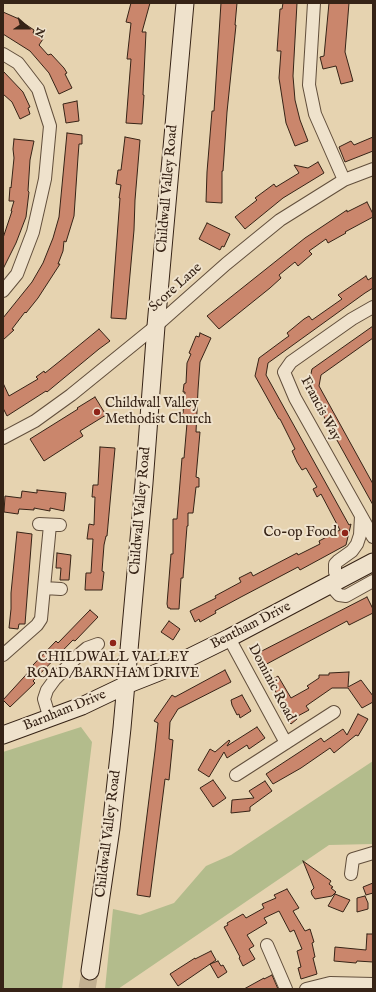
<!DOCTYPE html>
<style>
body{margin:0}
#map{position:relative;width:376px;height:992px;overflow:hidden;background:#e6d3b0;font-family:"IM FELL English",serif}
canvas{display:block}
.frame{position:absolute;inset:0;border:4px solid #362316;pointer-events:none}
.north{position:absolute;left:8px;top:8px;width:40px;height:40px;-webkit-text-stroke:3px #efe2cc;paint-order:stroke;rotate:111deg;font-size:11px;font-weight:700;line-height:16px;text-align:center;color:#362316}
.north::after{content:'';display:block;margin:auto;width:14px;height:18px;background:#362316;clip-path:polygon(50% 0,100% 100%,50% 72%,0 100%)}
</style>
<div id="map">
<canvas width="376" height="992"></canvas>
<div class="frame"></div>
<div class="north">N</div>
</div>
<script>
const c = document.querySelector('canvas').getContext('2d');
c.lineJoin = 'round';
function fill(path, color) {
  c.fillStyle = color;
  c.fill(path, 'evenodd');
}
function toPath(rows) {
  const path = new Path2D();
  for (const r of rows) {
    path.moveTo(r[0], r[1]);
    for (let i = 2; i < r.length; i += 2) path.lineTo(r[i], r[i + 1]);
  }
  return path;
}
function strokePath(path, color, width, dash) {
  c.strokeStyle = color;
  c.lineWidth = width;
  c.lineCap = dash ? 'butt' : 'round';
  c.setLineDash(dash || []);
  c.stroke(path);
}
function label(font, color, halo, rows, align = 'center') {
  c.font = font + ' "IM FELL English",serif';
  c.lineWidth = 4;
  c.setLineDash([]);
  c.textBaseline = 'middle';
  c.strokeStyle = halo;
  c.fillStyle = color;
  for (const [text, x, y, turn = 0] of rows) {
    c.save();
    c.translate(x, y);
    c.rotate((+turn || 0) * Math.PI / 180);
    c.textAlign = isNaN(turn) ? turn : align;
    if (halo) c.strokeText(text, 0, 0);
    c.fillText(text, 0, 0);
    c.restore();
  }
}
fill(toPath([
 [81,727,92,742,62,989,3,989,3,752],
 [373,761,373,844,329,845,118,989,105,989,113,909,140,915,174,903,206,866,231,855]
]), '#b3bc8c');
const building = toPath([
 [131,3,150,3,142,32,146,32,143,95,144,95,142,124,126,123,131,59,127,59,131,23,126,22,131,3],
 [221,3,237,3,235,25,236,25,227,112,223,171,222,171,222,203,206,202,207,172,212,111,214,111,221,3],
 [283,3,297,3,293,76,295,100,300,120,308,141,295,146,286,123,279,78,281,51,277,51,280,9,282,9,283,3],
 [329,3,349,3,345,52,353,81,341,84,336,66,323,69,320,57,324,56,329,3],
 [3,12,19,19,19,20,34,30,33,33,43,39,39,45,48,55,51,54,64,68,67,73,65,74,72,88,59,94,49,73,30,51,3,34,3,12],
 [3,71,23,92,30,107,28,108,30,114,20,119,12,102,3,94,3,71],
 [77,101,79,121,66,123,63,104,77,101],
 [67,133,82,135,82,144,79,144,78,157,74,216,66,242,64,241,63,251,58,264,60,264,38,298,26,313,25,312,12,329,14,330,3,340,3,318,32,282,43,263,53,238,59,217,67,133],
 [125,137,140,140,135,200,134,230,126,319,111,318,120,198,119,198,121,185,116,184,118,170,121,170,125,137],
 [373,137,373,151,345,162,339,147,351,141,354,145,373,137],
 [14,139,34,141,30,160,28,191,29,192,26,217,16,243,3,269,3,238,12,211,11,211,14,201,9,201,10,187,11,188,14,158,13,149,14,139],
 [318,162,324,173,283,198,245,229,235,217,257,200,255,198,274,184,276,187,299,173,294,165,308,168,318,162],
 [367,202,373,214,373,217,345,232,346,233,328,243,326,239,309,251,312,254,298,266,295,262,279,275,281,278,270,288,219,329,207,316,305,238,347,210,347,212,367,202],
 [207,223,230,234,224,247,222,246,220,250,199,239,207,223],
 [366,276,368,280,373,277,373,288,365,293,268,363,266,375,349,525,351,524,346,545,300,570,298,567,241,597,215,611,216,613,200,622,199,619,195,622,190,611,216,598,215,596,241,582,239,578,251,572,253,576,297,553,298,555,320,544,319,541,340,530,321,494,317,497,313,489,317,487,306,468,302,470,297,462,292,451,295,449,280,419,279,419,255,376,259,358,286,338,289,336,287,333,304,319,309,316,312,320,342,299,338,295,366,276],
 [373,326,373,338,321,375,319,386,373,484,373,505,308,388,312,369,373,326],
 [99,329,110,341,99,349,47,392,46,391,7,416,3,408,3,383,9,396,38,379,36,377,44,371,45,373,60,361,99,329],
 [200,333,211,338,200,362,198,390,196,432,200,432,196,477,199,478,199,487,196,487,193,513,188,513,188,526,187,526,183,578,181,578,179,609,170,609,170,608,168,608,167,604,171,554,173,554,173,519,177,519,182,458,184,458,187,423,180,422,181,414,183,413,185,392,183,392,184,384,186,383,187,363,191,354,189,353,196,336,199,337,200,333],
 [95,397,106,415,80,431,83,436,44,461,30,439,78,409,77,408,95,397],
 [100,447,115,448,107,536,106,536,104,545,102,571,104,572,102,590,85,590,86,573,91,573,93,539,87,539,89,524,94,525,95,497,92,497,93,485,98,485,100,447],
 [37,490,66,493,64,511,50,508,50,511,34,508,34,510,19,509,18,514,4,512,5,496,21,498,22,491,37,493,37,490],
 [17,532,32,534,25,624,19,624,18,629,9,628,11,609,11,593,17,532],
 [57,553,71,555,69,580,60,580,61,568,56,568,57,553],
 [367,597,373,609,373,613,349,625,347,621,263,666,256,654,367,597],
 [90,610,98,617,75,641,73,640,33,681,35,683,10,707,3,700,34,666,33,665,56,641,58,643,90,610],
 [169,621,180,629,173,640,161,632,169,621],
 [225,670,231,682,178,709,170,722,169,739,173,740,169,780,165,779,150,897,137,895,155,751,158,723,154,721,172,695,175,697,225,670],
 [349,672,348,687,361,680,373,696,373,702,362,708,348,688,332,688,306,706,309,710,296,717,297,719,291,724,281,711,285,709,270,681,278,676,291,698,309,688,307,686,319,678,319,675,329,675,329,673,349,672],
 [242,695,251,711,240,718,239,714,237,715,232,705,231,700,242,695],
 [358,714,368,719,358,736,356,735,334,753,330,748,301,768,273,784,266,774,321,738,324,742,343,729,347,735,358,714],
 [257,727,265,738,249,749,247,745,227,758,224,752,209,777,198,770,210,749,215,752,229,740,230,741,227,746,257,727],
 [213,780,226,798,213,807,200,788,213,780],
 [265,781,272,791,250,807,250,811,231,813,232,800,254,798,249,791,265,781],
 [303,861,331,881,329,884,333,887,331,888,336,892,332,896,315,899,312,895,311,891,314,888,303,861],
 [373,883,373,893,366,895,363,887,373,883],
 [287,889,299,908,293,911,305,931,310,929,314,942,312,943,315,957,313,958,317,974,301,979,298,968,301,967,297,951,302,949,294,930,290,932,279,911,264,918,267,923,247,935,254,946,249,949,255,959,243,966,239,958,240,957,224,927,228,925,227,923,243,914,246,918,264,908,262,904,276,898,274,895,287,889],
 [335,894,350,900,343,912,328,906,335,894],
 [365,896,368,903,368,909,357,912,357,898,365,896],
 [367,934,373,934,373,962,357,961,356,963,334,961,335,947,366,950,367,934],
 [211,951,216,960,178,986,170,974,195,958,195,959,211,951],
 [218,961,221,966,223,965,227,972,218,978,210,964,218,961],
 [272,975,278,989,244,989,264,978,264,979,272,975]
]);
fill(building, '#ca866c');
strokePath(building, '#362316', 1);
strokePath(toPath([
 [87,989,90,971]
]), '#c3b091', 17, [17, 8]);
const street = toPath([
 [314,3,309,85,315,114,344,180],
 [3,54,18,63,38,89,50,126,45,179,33,232,17,274,3,291],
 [373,307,352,319,291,362,284,372,295,398,373,537],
 [3,438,35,421,71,395,156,326,226,264,280,220,344,180,373,169],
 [39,524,60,525],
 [340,580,335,572,335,564,338,561,352,551,357,544,360,535,361,516],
 [330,585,339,595,346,596,373,581],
 [44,588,61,589],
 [229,638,286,743],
 [3,655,37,625,41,619,50,525],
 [50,719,44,699,47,690,55,679,81,653,87,648,98,644],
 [236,775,334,712],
 [351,874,353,859,373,853],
 [267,945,286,989],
 [306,989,330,983,373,984]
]);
const secondary = toPath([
 [3,735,82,706,126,685,164,670,229,638,373,562],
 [90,971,111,828,122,728,144,483,156,326,185,3]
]);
strokePath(street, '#624f3c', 14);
strokePath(secondary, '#362316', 19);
strokePath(street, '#efe2cc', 12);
strokePath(secondary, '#efe2cc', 17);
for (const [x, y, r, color] of [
 [97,412,4,"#8f2418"],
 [345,533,4,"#8f2418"],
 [113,643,4,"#8f2418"]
]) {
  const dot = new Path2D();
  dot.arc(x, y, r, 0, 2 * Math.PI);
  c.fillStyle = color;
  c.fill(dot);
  strokePath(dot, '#efe2cc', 1.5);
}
label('14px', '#362316', '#efe2cc', [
 ["Childwall Valley Road",168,189,-85],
 ["Score Lane",176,288,-42],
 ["Francis Way",320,409,62],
 ["Childwall Valley Road",141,511,-85],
 ["Bentham Drive",251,626,-27],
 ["Dominic Road",271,683,62],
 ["Barnham Drive",65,711,-22],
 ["Childwall Valley Road",109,834,-83]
]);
label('14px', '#362316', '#efe2cc', [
 ["Childwall Valley",105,404],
 ["Methodist Church",105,420],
 ["Co-op Food",337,533,"right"],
 ["CHILDWALL VALLEY",113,658,"center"],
 ["ROAD/BARNHAM DRIVE",113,674,"center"]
], 'left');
</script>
